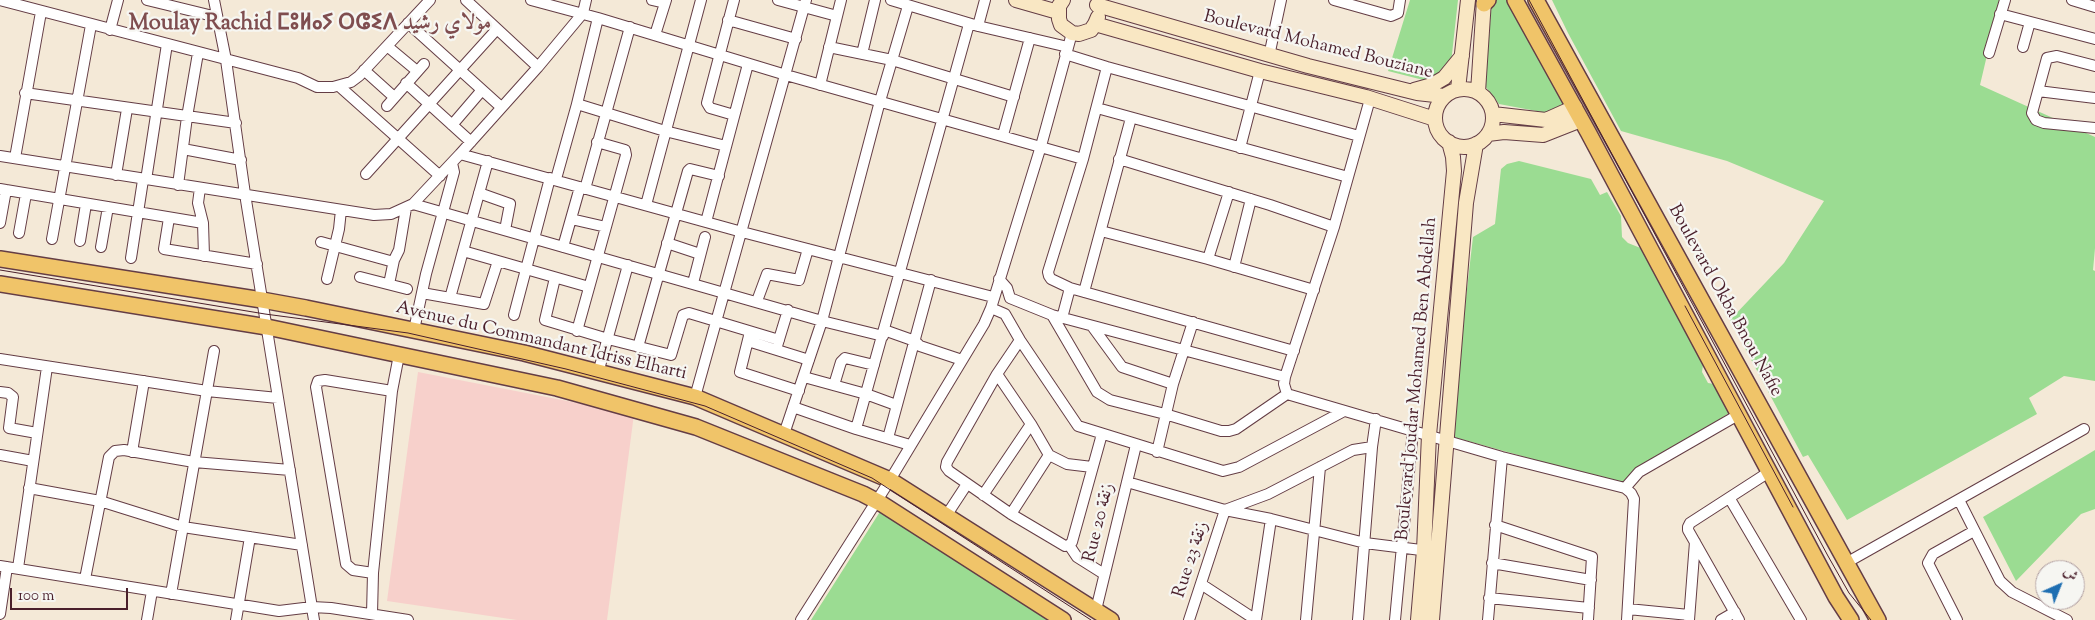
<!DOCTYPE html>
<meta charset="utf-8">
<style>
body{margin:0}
#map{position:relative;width:2095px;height:620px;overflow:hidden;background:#f4e9d7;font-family:"Sorts Mill Goudy",Amiri,serif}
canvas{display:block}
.north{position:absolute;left:2035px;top:560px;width:50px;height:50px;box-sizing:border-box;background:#f6f6f2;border:1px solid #b1a0a2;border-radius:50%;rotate:44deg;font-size:14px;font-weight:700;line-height:20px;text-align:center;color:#4a1f2b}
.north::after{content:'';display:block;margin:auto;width:18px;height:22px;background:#1f6fb2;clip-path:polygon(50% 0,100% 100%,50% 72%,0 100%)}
.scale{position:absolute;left:10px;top:588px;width:118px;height:22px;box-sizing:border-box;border:2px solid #4a1f2b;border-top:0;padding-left:6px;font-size:15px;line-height:18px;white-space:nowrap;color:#4a1f2b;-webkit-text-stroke:4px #f6f6f2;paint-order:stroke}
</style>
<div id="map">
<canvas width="2095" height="620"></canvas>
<div class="north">ش</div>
<div class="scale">100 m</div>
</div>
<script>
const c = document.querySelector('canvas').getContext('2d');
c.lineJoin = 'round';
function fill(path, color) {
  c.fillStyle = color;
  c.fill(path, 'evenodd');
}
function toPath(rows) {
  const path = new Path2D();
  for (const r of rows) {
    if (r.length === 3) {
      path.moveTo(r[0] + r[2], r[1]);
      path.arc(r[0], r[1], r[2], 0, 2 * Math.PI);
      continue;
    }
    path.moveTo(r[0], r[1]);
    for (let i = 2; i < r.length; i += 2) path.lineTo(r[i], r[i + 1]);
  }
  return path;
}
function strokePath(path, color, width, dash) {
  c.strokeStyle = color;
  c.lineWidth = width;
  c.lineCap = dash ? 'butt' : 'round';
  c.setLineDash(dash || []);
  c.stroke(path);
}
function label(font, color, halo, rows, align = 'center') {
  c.font = font + ' "Sorts Mill Goudy",Amiri,"Noto Sans Tifinagh",serif';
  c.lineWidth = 4.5;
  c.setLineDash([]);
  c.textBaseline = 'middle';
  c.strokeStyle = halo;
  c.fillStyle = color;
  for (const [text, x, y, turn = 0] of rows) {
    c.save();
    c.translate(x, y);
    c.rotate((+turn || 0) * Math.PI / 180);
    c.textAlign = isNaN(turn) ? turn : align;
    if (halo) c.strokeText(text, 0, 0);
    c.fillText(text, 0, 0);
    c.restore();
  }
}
fill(toPath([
 [418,372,634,414,607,620,517,620,387,601]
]), '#f7d0cb');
fill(toPath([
 [1410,0,1458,0,1449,81,1443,85,1388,71],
 [1492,0,1511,0,1568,103,1547,113,1499,104,1485,86],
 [1552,0,2000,0,1980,85,2095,137,2095,248,2093,270,2095,271,2095,381,2064,376,2029,398,2037,414,1847,520,1808,455,1803,457,1730,320,1784,263,1824,201,1727,161,1621,131,1568,33],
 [1519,161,1591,179,1600,195,1607,192,1621,216,1622,237,1628,243,1643,249,1703,365,1702,372,1708,383,1714,384,1729,413,1622,484,1450,436,1473,237,1495,224,1501,169,1507,164],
 [2095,450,2095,509,2081,514,2016,581,1983,517],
 [883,507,1048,620,811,620]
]), '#9bdc92');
const street = toPath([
 [0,0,298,78,317,87,333,87,351,82,359,76,430,0],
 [147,0,217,17],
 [214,0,226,60,245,194,314,620],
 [466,0,538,67],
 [531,0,598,18,786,75,1083,159],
 [652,0,665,3],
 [734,0,707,103,710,108,734,115],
 [778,0,837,16],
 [891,0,978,26,1068,47],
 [1334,0,1391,16,1398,13,1400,0],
 [2072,0,2095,7],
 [2000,14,2095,39],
 [598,18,577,104,665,131,726,146],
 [728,20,796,39],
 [408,23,501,107],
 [978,26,985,0],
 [110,30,118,0],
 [655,35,666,0],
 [387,46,417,71],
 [829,47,892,60,1014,97],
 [2023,47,2030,22],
 [1989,53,2005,0],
 [862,54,875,0],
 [1065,54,1107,67,1359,136],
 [1269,56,1281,0],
 [2095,66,2057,56,2047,58,2032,113,2036,120,2044,123,2095,128],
 [1107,67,1083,159,1048,272,1049,276,1051,279,1070,288,1294,351],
 [364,70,394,97],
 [406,83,471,142],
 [820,85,841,0],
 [339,86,440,176],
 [2038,91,2095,98],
 [25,93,236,123],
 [387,106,424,64],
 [1097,108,1348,177],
 [452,125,482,90],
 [1003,135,1030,38],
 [1240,148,1260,71],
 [183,149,241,160],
 [460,154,742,232,993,297],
 [0,156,374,215,391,214,413,204,460,154,538,67,583,13,586,0],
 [15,158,41,12],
 [1119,159,1270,205,1334,227],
 [366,174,497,29],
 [116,175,127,109],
 [556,179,577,104],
 [146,180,167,44],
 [178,185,187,117,198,53],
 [200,188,198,203,203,223,204,256],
 [0,189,203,223],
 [585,189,630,27],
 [479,193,510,204,505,230],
 [413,204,822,321,883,336],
 [646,205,701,0],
 [169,218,164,249,257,264],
 [571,219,606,227],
 [706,222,748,64],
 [0,223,6,190],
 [1101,231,1208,259,1314,290],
 [19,233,26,194],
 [52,239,91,25],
 [80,241,86,204],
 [321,242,390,261,394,260,399,250,406,208],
 [667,243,700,254],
 [101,247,108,207],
 [563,247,580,187],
 [463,251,589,287],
 [131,258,143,180],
 [1208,259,1229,192],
 [1234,267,1251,199],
 [360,277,407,289],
 [555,278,545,320,608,339,671,355,683,315,689,313,779,340],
 [327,279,339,229,341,210],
 [999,279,1007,288,1010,298,1052,315,1285,377],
 [693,283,705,237],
 [389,284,394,260],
 [1084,292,1131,118],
 [422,293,484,304,498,261],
 [450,298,488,161],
 [757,301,767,274,799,280,808,249],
 [991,308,1005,314,1020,340,1078,426,1223,471,1239,467,1344,411],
 [514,315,550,178],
 [1052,315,1097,392,1110,400,1165,414,1221,431,1229,431,1236,429,1287,394,1502,457,1625,488,1631,493,1634,499,1627,620],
 [1062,318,1070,288],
 [1092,326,1122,367,1173,384],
 [414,330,426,274,454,172,452,163],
 [884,330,915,341,920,346,962,360],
 [577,331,626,155,625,150,597,142],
 [750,332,740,372,799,391],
 [1020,340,997,374,947,462,946,467,949,471,1011,514,1065,546,1069,545,1072,542,1102,434],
 [748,341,809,360],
 [777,346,788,310],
 [638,347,688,171,690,169,719,176],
 [0,359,207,391,278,398],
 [598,373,628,265],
 [997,374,1031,424,1049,455,1067,464,1092,467],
 [804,377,866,394,896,405],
 [834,385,841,362,845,358,874,365],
 [0,392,8,393,13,397,9,428,37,433],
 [1287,394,1284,384,1285,377,1334,227,1370,99],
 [695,397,806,0],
 [793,407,856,429],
 [784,434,822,321,880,101,908,6],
 [888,438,931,280],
 [910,445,856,429,969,24],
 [132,452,144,381],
 [1157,452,1173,384,1193,322],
 [0,455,33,461],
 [1127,482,1225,510,1268,494,1353,450,1372,447],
 [29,488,100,501,183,527,302,545],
 [1625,488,1639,472,1738,415],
 [983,495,1031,424],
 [1730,499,1801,620],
 [1959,500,2000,581,2012,592,2067,620],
 [1011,514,1049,455],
 [946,516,967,484],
 [1495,525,1592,557,1588,620],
 [1069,545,1077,557,1104,574],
 [1492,563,1591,580],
 [1846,563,2084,429],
 [0,566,279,611,312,607,331,608,408,620],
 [18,568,47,367],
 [373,573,353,570,346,564,316,387,318,381,325,380,392,391],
 [85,579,109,457,115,451,124,450,194,462,290,470],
 [1201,584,1256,620],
 [171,594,214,351],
 [1489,598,1589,608],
 [1628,609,1689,615],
 [1096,610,1136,445],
 [0,614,7,567],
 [372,614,373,573,392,391,399,355],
 [147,620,152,591],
 [236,620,250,537],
 [801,620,890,480,984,324,991,308,1041,146,1072,33],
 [1189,620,1225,510,1271,519,1365,543,1429,551],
 [1256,620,1271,519],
 [1306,620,1320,467],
 [1358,620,1372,447,1376,419],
 [1395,620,1413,430],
 [1488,620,1502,457],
 [1689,620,1695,542],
 [1721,620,1735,612],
 [1739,620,1688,530,1688,527,1690,523,1769,472],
 [1957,620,1928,563,1933,554,1974,531]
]);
const secondary = toPath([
 [1016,0,1058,12],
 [1063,0,1059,6,1059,19,1061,25,1072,33,1079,34,1091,30,1095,24,1098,17],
 [1097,5,1308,66,1417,93,1444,96],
 [1095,24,1260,71,1366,97,1435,119],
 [1464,118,29],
 [1458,89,1468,0],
 [1414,90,1432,85,1444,78,1462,56],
 [1478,92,1484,0],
 [1493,114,1546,120,1575,107],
 [1488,134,1504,132,1543,135,1581,120],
 [1418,620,1424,550,1429,435,1454,171,1453,157,1449,142],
 [1432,620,1466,203,1476,144]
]);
const primary = toPath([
 [1515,0,1588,132,1836,597,1851,620],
 [1536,0,1878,620],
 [1484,4,1488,0],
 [0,259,262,300,306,308,524,353,695,397,890,480,1111,620],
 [0,284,267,327,557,388,696,427,863,494,882,504,1063,620]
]);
strokePath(street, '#643d45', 12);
strokePath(secondary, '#643d45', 16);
strokePath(primary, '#643d45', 18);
strokePath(street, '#fff', 10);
strokePath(secondary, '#f9e7c3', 14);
strokePath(primary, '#f0c469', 15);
strokePath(toPath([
 [1529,0,1828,556,1849,593,1871,620],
 [0,270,265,314,408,333,566,369,705,406,872,478,1091,620],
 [1685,306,1793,507]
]), '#4a1f2b', 1);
label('18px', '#4a1f2b', '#f6f6f2', [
 ["Boulevard Mohamed Bouziane",1318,46,14],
 ["Boulevard Okba Bnou Nafie",1724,301,61],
 ["Avenue du Commandant Idriss Elharti",541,342,13],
 ["Boulevard Joudar Mohamed Ben Abdellah",1418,379,-85],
 ["Rue 20 زنقة",1100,523,-76],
 ["Rue 23 زنقة",1192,560,-72]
]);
label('bold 22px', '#7f4d4f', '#f6f6f2', [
 ["Moulay Rachid ⵎⵓⵍⴰⵢ ⵔⵛⵉⴷ مولاي رشيد",310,25]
]);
</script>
